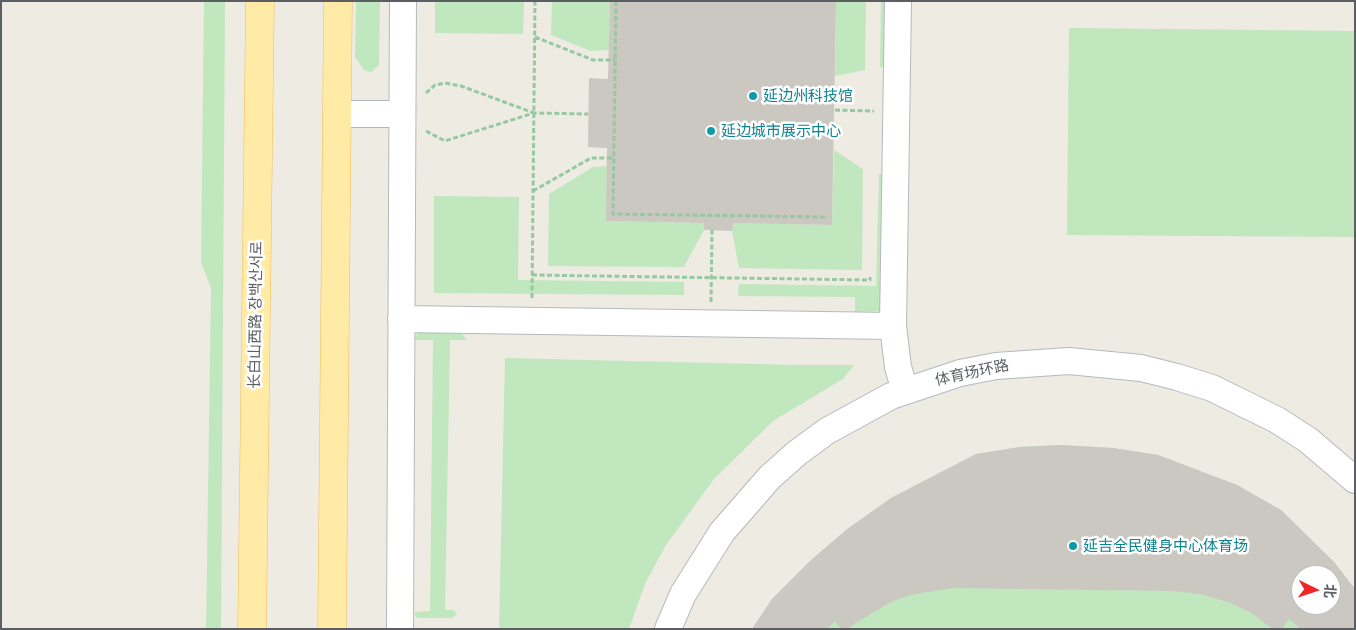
<!DOCTYPE html>
<meta charset="utf-8">
<style>
body{margin:0}
#map{position:relative;width:1356px;height:630px;overflow:hidden;background:#eeebe2;font-family:Raleway,"Noto Sans SC",sans-serif}
canvas{display:block}
.frame{position:absolute;inset:0;border:2px solid #5b5f64;pointer-events:none}
.north{position:absolute;left:1291px;top:565px;width:50px;height:50px;box-sizing:border-box;background:#fff;border:1px solid #bdbfc1;border-radius:50%;rotate:94deg;font-size:14px;font-weight:700;line-height:20px;text-align:center;color:#5b5f64}
.north::after{content:'';display:block;margin:auto;width:18px;height:22px;background:#ef2728;clip-path:polygon(50% 0,100% 100%,50% 72%,0 100%)}
</style>
<div id="map">
<canvas width="1356" height="630"></canvas>
<div class="frame"></div>
<div class="north">北</div>
</div>
<script>
const c = document.querySelector('canvas').getContext('2d');
c.lineJoin = 'round';
function fill(path, color) {
  c.fillStyle = color;
  c.fill(path, 'evenodd');
}
function toPath(rows) {
  const path = new Path2D();
  for (const r of rows) {
    path.moveTo(r[0], r[1]);
    for (let i = 2; i < r.length; i += 2) path.lineTo(r[i], r[i + 1]);
  }
  return path;
}
function strokePath(path, color, width, dash) {
  c.strokeStyle = color;
  c.lineWidth = width;
  c.lineCap = dash ? 'butt' : 'round';
  c.setLineDash(dash || []);
  c.stroke(path);
}
function label(font, color, halo, rows, align = 'center') {
  c.font = font + ' Raleway,"Noto Sans SC","Noto Sans KR",sans-serif';
  c.lineWidth = 5;
  c.setLineDash([]);
  c.textBaseline = 'middle';
  c.strokeStyle = halo;
  c.fillStyle = color;
  for (const [text, x, y, turn = 0] of rows) {
    c.save();
    c.translate(x, y);
    c.rotate((+turn || 0) * Math.PI / 180);
    c.textAlign = isNaN(turn) ? turn : align;
    if (halo) c.strokeText(text, 0, 0);
    c.fillText(text, 0, 0);
    c.restore();
  }
}
fill(toPath([
 [204,1,225,1,221,629,206,629,211,288,201,262],
 [356,1,380,1,379,65,371,72,364,70,355,57],
 [435,1,524,1,523,34,435,33],
 [552,1,610,1,609,50,591,51,551,35],
 [836,1,866,1,865,70,835,76],
 [881,1,889,1,888,67,880,67],
 [1069,28,1355,31,1355,237,1067,235],
 [834,150,863,169,862,270,739,268,732,231,733,223,832,225],
 [607,166,606,221,704,223,704,230,684,267,548,266,549,194,593,167],
 [879,174,888,174,883,308,880,311,855,312,855,297,738,296,739,284,876,286],
 [434,196,519,197,518,280,684,282,684,295,434,293],
 [455,331,461,333,467,340,450,340,445,610,453,610,457,614,452,618,418,618,415,616,415,612,430,611,433,340,414,340,418,332],
 [505,358,796,365,854,365,843,379,773,421,714,479,666,545,645,584,629,629,499,629],
 [1060,445,1113,448,1158,455,1237,485,1281,510,1334,562,1355,589,1355,629,752,629,772,599,810,561,846,530,891,498,976,454,1020,447],
 [1301,575,1331,575,1331,605,1301,605]
]), '#c1e7be');
fill(toPath([
 [610,1,836,1,832,225,733,223,732,231,704,230,704,223,606,221,607,148,588,147,589,78,608,79],
 [1060,445,1113,448,1158,455,1237,485,1281,510,1334,562,1355,589,1355,629,1301,629,1289,619,1282,629,1273,629,1250,612,1228,602,1200,594,1174,591,953,588,909,595,889,603,846,629,841,629,835,621,827,629,752,629,772,599,810,561,846,530,891,498,976,454,1020,447],
 [1301,575,1331,575,1331,605,1301,605]
]), '#cbc7c1');
const minor = toPath([
 [898,1,893,326,898,367,905,391],
 [337,114,402,114],
 [401,319,893,326],
 [400,629,403,1],
 [668,629,683,594,722,532,770,477,797,453,827,431,891,396,960,373,996,366,1069,361,1141,368,1177,377,1212,388,1277,420,1308,440,1355,480]
]);
const major = toPath([
 [252,629,260,1],
 [332,629,338,1]
]);
strokePath(minor, '#b5b9bd', 28);
strokePath(major, '#f6bc53', 29);
strokePath(toPath([
 [616,1,613,214,826,217],
 [535,37,593,60,615,60],
 [426,93,435,85,445,83,461,86,534,113],
 [835,110,874,111],
 [426,131,445,141,534,113,588,114],
 [533,191,591,158,614,158],
 [532,275,870,280,870,277],
 [532,298,535,1],
 [711,302,712,230]
]), '#96c8a1', 3, [5, 2.5]);
strokePath(minor, '#fff', 26);
strokePath(major, '#ffeaa6', 28);
for (const [x, y, r, color] of [
 [753,96,5,"#0f9aa8"],
 [711,131,5,"#0f9aa8"],
 [1073,546,5,"#0f9aa8"]
]) {
  const dot = new Path2D();
  dot.arc(x, y, r, 0, 2 * Math.PI);
  c.fillStyle = color;
  c.fill(dot);
  strokePath(dot, '#fff', 2);
}
label('15px', '#0d838f', '#fff', [
 ["延边州科技馆",763,96],
 ["延边城市展示中心",721,131],
 ["延吉全民健身中心体育场",1083,546]
], 'left');
label('15px', '#5b5f64', '#fff', [
 ["长白山西路 장백산서로",256,315,-89],
 ["体育场环路",972,373,-12]
]);
</script>
